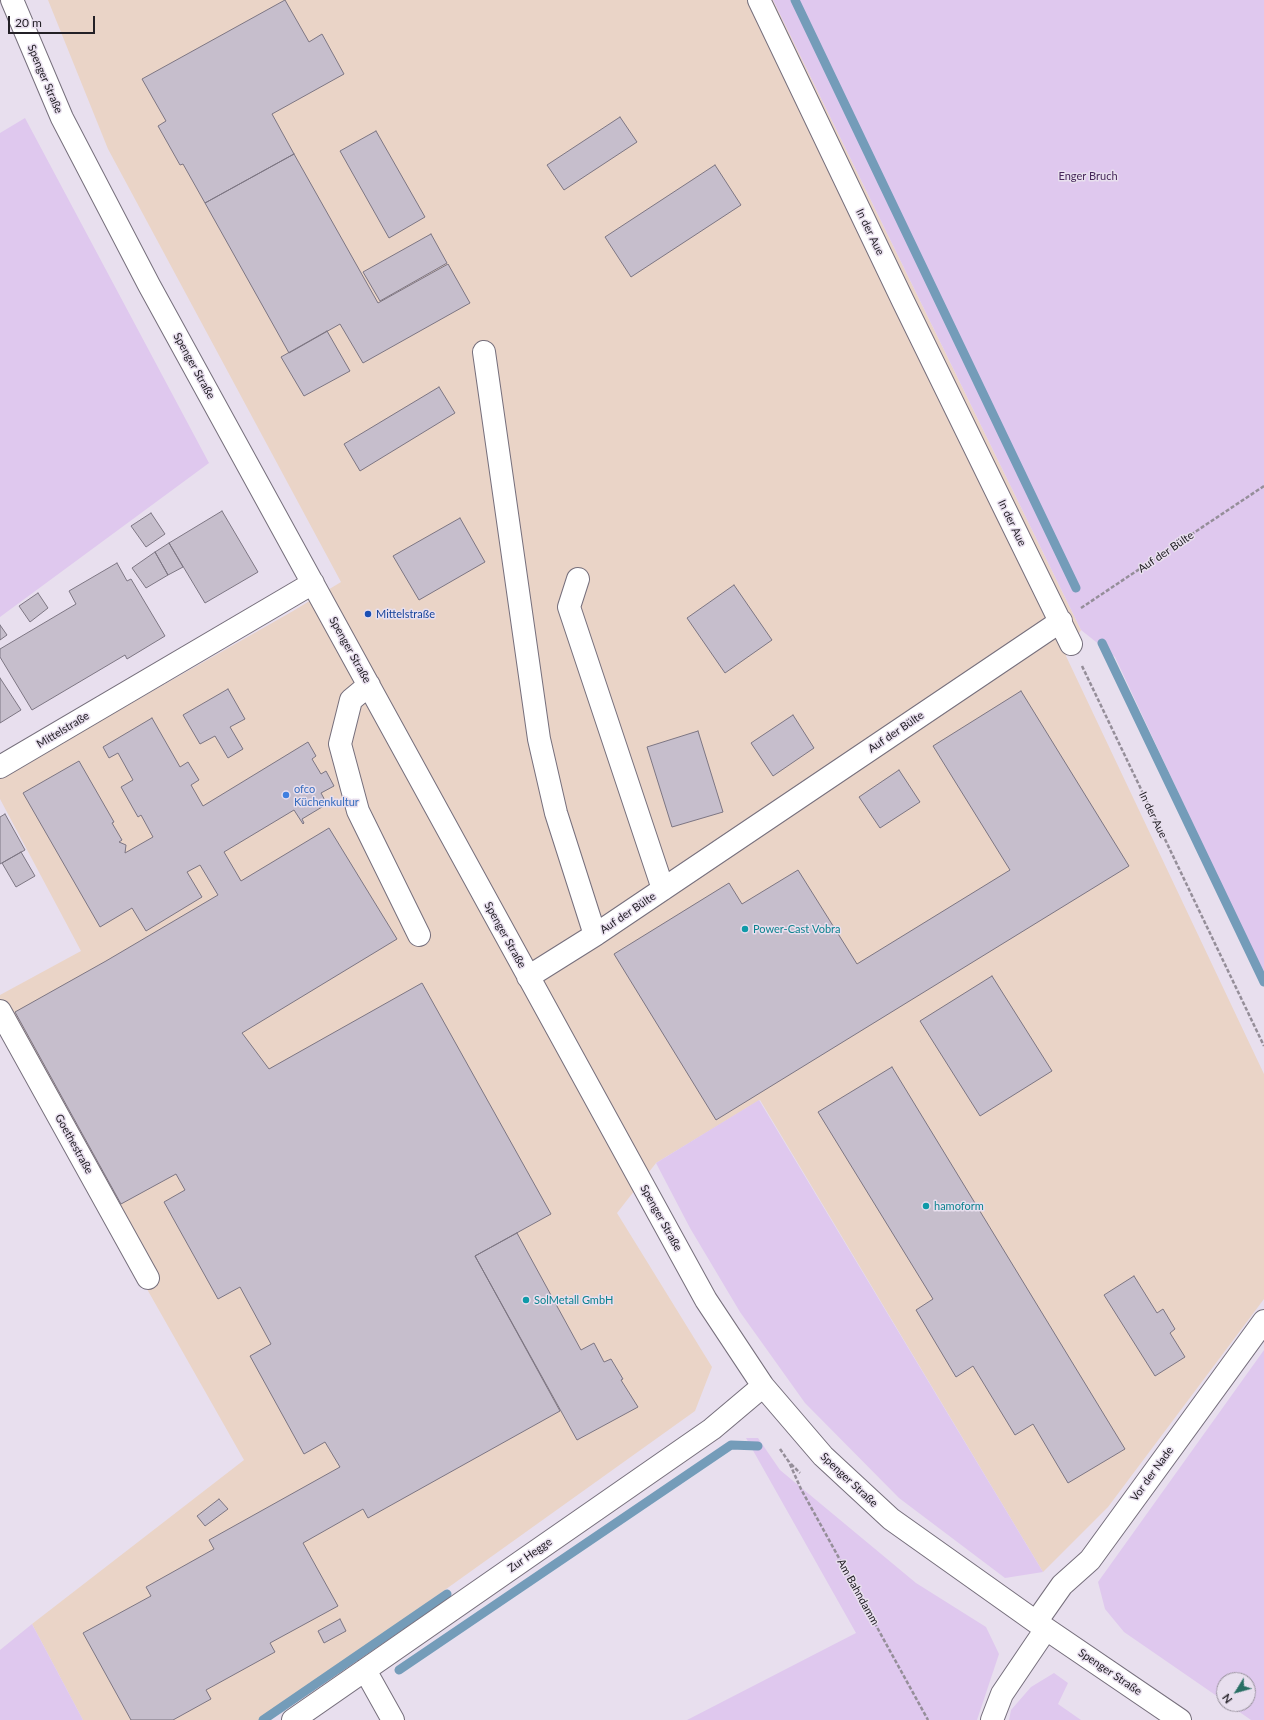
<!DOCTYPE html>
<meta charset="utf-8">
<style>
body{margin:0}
#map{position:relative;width:1264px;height:1720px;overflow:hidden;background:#e8dfee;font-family:Lato,sans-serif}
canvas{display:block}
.north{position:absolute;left:1216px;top:1672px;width:40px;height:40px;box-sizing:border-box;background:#e8dfee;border:1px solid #99939e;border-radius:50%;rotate:233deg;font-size:11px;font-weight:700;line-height:16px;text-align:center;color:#232026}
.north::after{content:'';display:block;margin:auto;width:14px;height:18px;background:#286f64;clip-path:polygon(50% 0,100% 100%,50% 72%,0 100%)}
.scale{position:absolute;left:8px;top:16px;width:87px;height:18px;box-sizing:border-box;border:2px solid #232026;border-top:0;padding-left:5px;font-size:12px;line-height:14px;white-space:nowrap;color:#232026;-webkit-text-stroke:3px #e8dfee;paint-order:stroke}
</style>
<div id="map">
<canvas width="1264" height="1720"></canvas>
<div class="north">N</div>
<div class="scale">20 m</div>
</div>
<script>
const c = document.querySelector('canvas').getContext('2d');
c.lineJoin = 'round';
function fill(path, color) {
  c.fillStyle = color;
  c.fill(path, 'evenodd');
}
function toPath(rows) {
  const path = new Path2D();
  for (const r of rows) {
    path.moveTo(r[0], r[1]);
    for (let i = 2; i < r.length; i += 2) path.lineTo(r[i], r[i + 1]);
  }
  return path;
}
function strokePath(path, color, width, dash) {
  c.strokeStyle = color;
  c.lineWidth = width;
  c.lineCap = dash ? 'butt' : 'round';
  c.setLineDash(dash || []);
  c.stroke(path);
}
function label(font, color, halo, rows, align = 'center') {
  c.font = font + ' Lato,sans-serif';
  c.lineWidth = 3;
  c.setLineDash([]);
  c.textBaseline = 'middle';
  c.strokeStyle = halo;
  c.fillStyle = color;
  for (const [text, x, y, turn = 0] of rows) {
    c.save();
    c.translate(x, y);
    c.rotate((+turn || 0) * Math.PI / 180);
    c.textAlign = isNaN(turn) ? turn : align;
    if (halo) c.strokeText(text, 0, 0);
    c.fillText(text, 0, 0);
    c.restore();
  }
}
fill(toPath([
 [48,0,773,0,1081,630,1066,656,1264,1074,1264,1299,1108,1507,1043,1572,760,1100,656,1163,617,1213,712,1367,695,1411,263,1720,83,1720,32,1624,244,1460,0,1030,0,995,81,951,0,799,0,778,293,611,341,582,108,149]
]), '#ead4c7');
fill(toPath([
 [773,0,1264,0,1264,976,1115,657,1081,630],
 [25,118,209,463,0,617,0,133],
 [759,1100,1043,1572,1005,1578,899,1498,805,1403,740,1312,690,1228,656,1163],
 [1264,1350,1264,1720,1251,1720,1228,1704,1248,1704,1248,1680,1224,1680,1224,1701,1124,1632,1105,1609,1098,1582],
 [746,1438,758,1438,780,1470,916,1583,986,1627,999,1654,977,1720,687,1720,856,1633],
 [32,1624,83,1720,0,1720,0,1650],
 [1054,1673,1068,1683,1058,1704,1081,1720,1009,1720,1011,1710,1031,1687]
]), '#dfc8ee');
strokePath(toPath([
 [795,0,1076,588],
 [1102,643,1264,982],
 [399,1670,731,1445,758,1446],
 [263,1720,447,1594]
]), '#749cb9', 9);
const building = toPath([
 [285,0,309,42,322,34,344,74,272,114,294,154,205,203,183,164,180,165,158,126,166,121,142,79,285,0],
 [620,117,637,142,564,190,547,165,620,117],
 [376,131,425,217,389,238,340,151,376,131],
 [294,154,378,303,448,264,470,303,363,363,340,324,289,353,205,203,294,154],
 [715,165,741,205,631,277,605,237,715,165],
 [431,234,447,263,380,301,363,272,431,234],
 [327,331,350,371,304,396,281,357,327,331],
 [439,387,455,413,360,471,344,444,439,387],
 [222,511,258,572,205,603,169,543,222,511],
 [151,513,165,534,146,547,131,526,151,513],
 [460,518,485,562,419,600,393,556,460,518],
 [169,543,183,567,168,575,155,552,169,543],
 [155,552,168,575,146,588,132,568,155,552],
 [117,563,127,581,131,579,165,636,127,659,125,655,32,710,0,657,0,649,76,604,69,591,117,563],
 [734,585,772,640,725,673,687,618,734,585],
 [38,593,48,608,30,622,19,606,38,593],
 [0,625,7,635,0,640,0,625],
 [0,678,21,710,0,723,0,678],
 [228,689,245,719,230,727,243,749,228,758,215,736,200,744,183,715,228,689],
 [1021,691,1129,866,716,1120,614,954,729,883,742,904,798,870,857,964,1010,870,933,746,1021,691],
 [793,715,814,748,773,776,751,743,793,715],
 [152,718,180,767,188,762,199,780,191,785,203,806,308,742,316,756,312,759,321,774,326,771,334,786,321,793,327,804,302,819,304,823,303,824,294,810,224,852,241,881,329,828,397,939,242,1033,269,1069,422,983,551,1214,475,1256,560,1411,368,1518,363,1509,303,1543,338,1606,270,1643,275,1652,206,1690,211,1699,173,1720,131,1720,83,1633,151,1596,146,1587,214,1549,209,1540,340,1467,325,1442,304,1454,250,1356,271,1344,240,1287,218,1299,164,1202,185,1190,176,1174,121,1204,15,1012,106,961,218,895,200,865,187,872,202,897,146,931,132,908,100,927,23,793,79,761,114,822,112,823,122,840,119,842,126,845,125,853,153,837,141,815,138,817,121,787,133,780,118,753,109,758,103,747,152,718],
 [698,731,723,812,672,827,647,747,698,731],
 [899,770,920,802,880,828,859,797,899,770],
 [5,814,25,850,0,864,0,817,5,814],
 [21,852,35,876,16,887,2,863,21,852],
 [992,976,1052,1071,980,1116,920,1021,992,976],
 [892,1067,1125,1449,1068,1483,1033,1424,1015,1435,973,1366,956,1377,916,1310,933,1299,818,1112,892,1067],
 [517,1233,581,1350,594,1343,604,1362,611,1359,623,1379,621,1380,638,1407,577,1440,475,1256,517,1233],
 [1134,1276,1157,1313,1163,1309,1175,1329,1170,1333,1185,1357,1155,1376,1104,1295,1134,1276],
 [219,1499,228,1509,205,1526,197,1516,219,1499],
 [340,1619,346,1631,324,1643,318,1631,340,1619]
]);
fill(building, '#c6becc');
strokePath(building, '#7d7683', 1);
const minor = toPath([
 [12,0,62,118,149,285,706,1300,763,1386,823,1456,891,1519,1036,1622,1180,1720],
 [759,0,903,301,1071,644],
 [484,352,539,739,556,813,595,935],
 [578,579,569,607,663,889],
 [369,685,351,700,340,744,358,811,419,935],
 [0,767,313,583],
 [528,977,595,935,1061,621],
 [0,1011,148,1278],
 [1036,1622,1062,1585,1090,1560,1264,1321],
 [365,1670,393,1720],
 [293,1720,712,1429,763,1386],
 [992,1720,1002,1694,1046,1629]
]);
strokePath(minor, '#766f7c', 24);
strokePath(toPath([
 [1081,608,1264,486],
 [1082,666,1264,1046],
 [780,1449,789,1462,801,1489,928,1720],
 [791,1464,800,1473]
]), '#958e99', 2.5, [4, 2]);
strokePath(minor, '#fff', 22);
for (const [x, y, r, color] of [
 [368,614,4,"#1a4fb4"],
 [286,795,4,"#3f7fe0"],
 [745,929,4,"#0f9aa8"],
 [926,1206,4,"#0f9aa8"],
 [526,1300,4,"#0f9aa8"]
]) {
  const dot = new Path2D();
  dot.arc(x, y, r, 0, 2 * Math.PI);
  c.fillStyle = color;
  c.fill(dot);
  strokePath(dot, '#e8dfee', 1.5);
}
label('11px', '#232026', '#e8dfee', [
 ["Spenger Straße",45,79,67],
 ["In der Aue",870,232,64],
 ["Spenger Straße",194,366,61],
 ["In der Aue",1012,523,64],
 ["Auf der Bülte",1166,552,-34],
 ["Spenger Straße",350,650,61],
 ["Mittelstraße",63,730,-31],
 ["Auf der Bülte",896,732,-34],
 ["In der Aue",1153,815,64],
 ["Auf der Bülte",628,913,-34],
 ["Spenger Straße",505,935,61],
 ["Goethestraße",74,1144,61],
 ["Spenger Straße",661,1218,61],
 ["Vor der Nade",1152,1474,-54],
 ["Spenger Straße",849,1480,43],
 ["Zur Hegge",530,1555,-35],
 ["Am Bahndamm",858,1592,61],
 ["Spenger Straße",1110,1672,34]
]);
label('11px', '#462759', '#e8dfee', [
 ["Enger Bruch",1088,176]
]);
label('11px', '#164399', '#e8dfee', [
 ["Mittelstraße",376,614]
], 'left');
label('11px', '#366cbe', '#e8dfee', [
 ["ofco",294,789],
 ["Küchenkultur",294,802]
], 'left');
label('11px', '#0d838f', '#e8dfee', [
 ["Power-Cast Vobra",753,929],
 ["hamoform",934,1206],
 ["SolMetall GmbH",534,1300]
], 'left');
</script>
